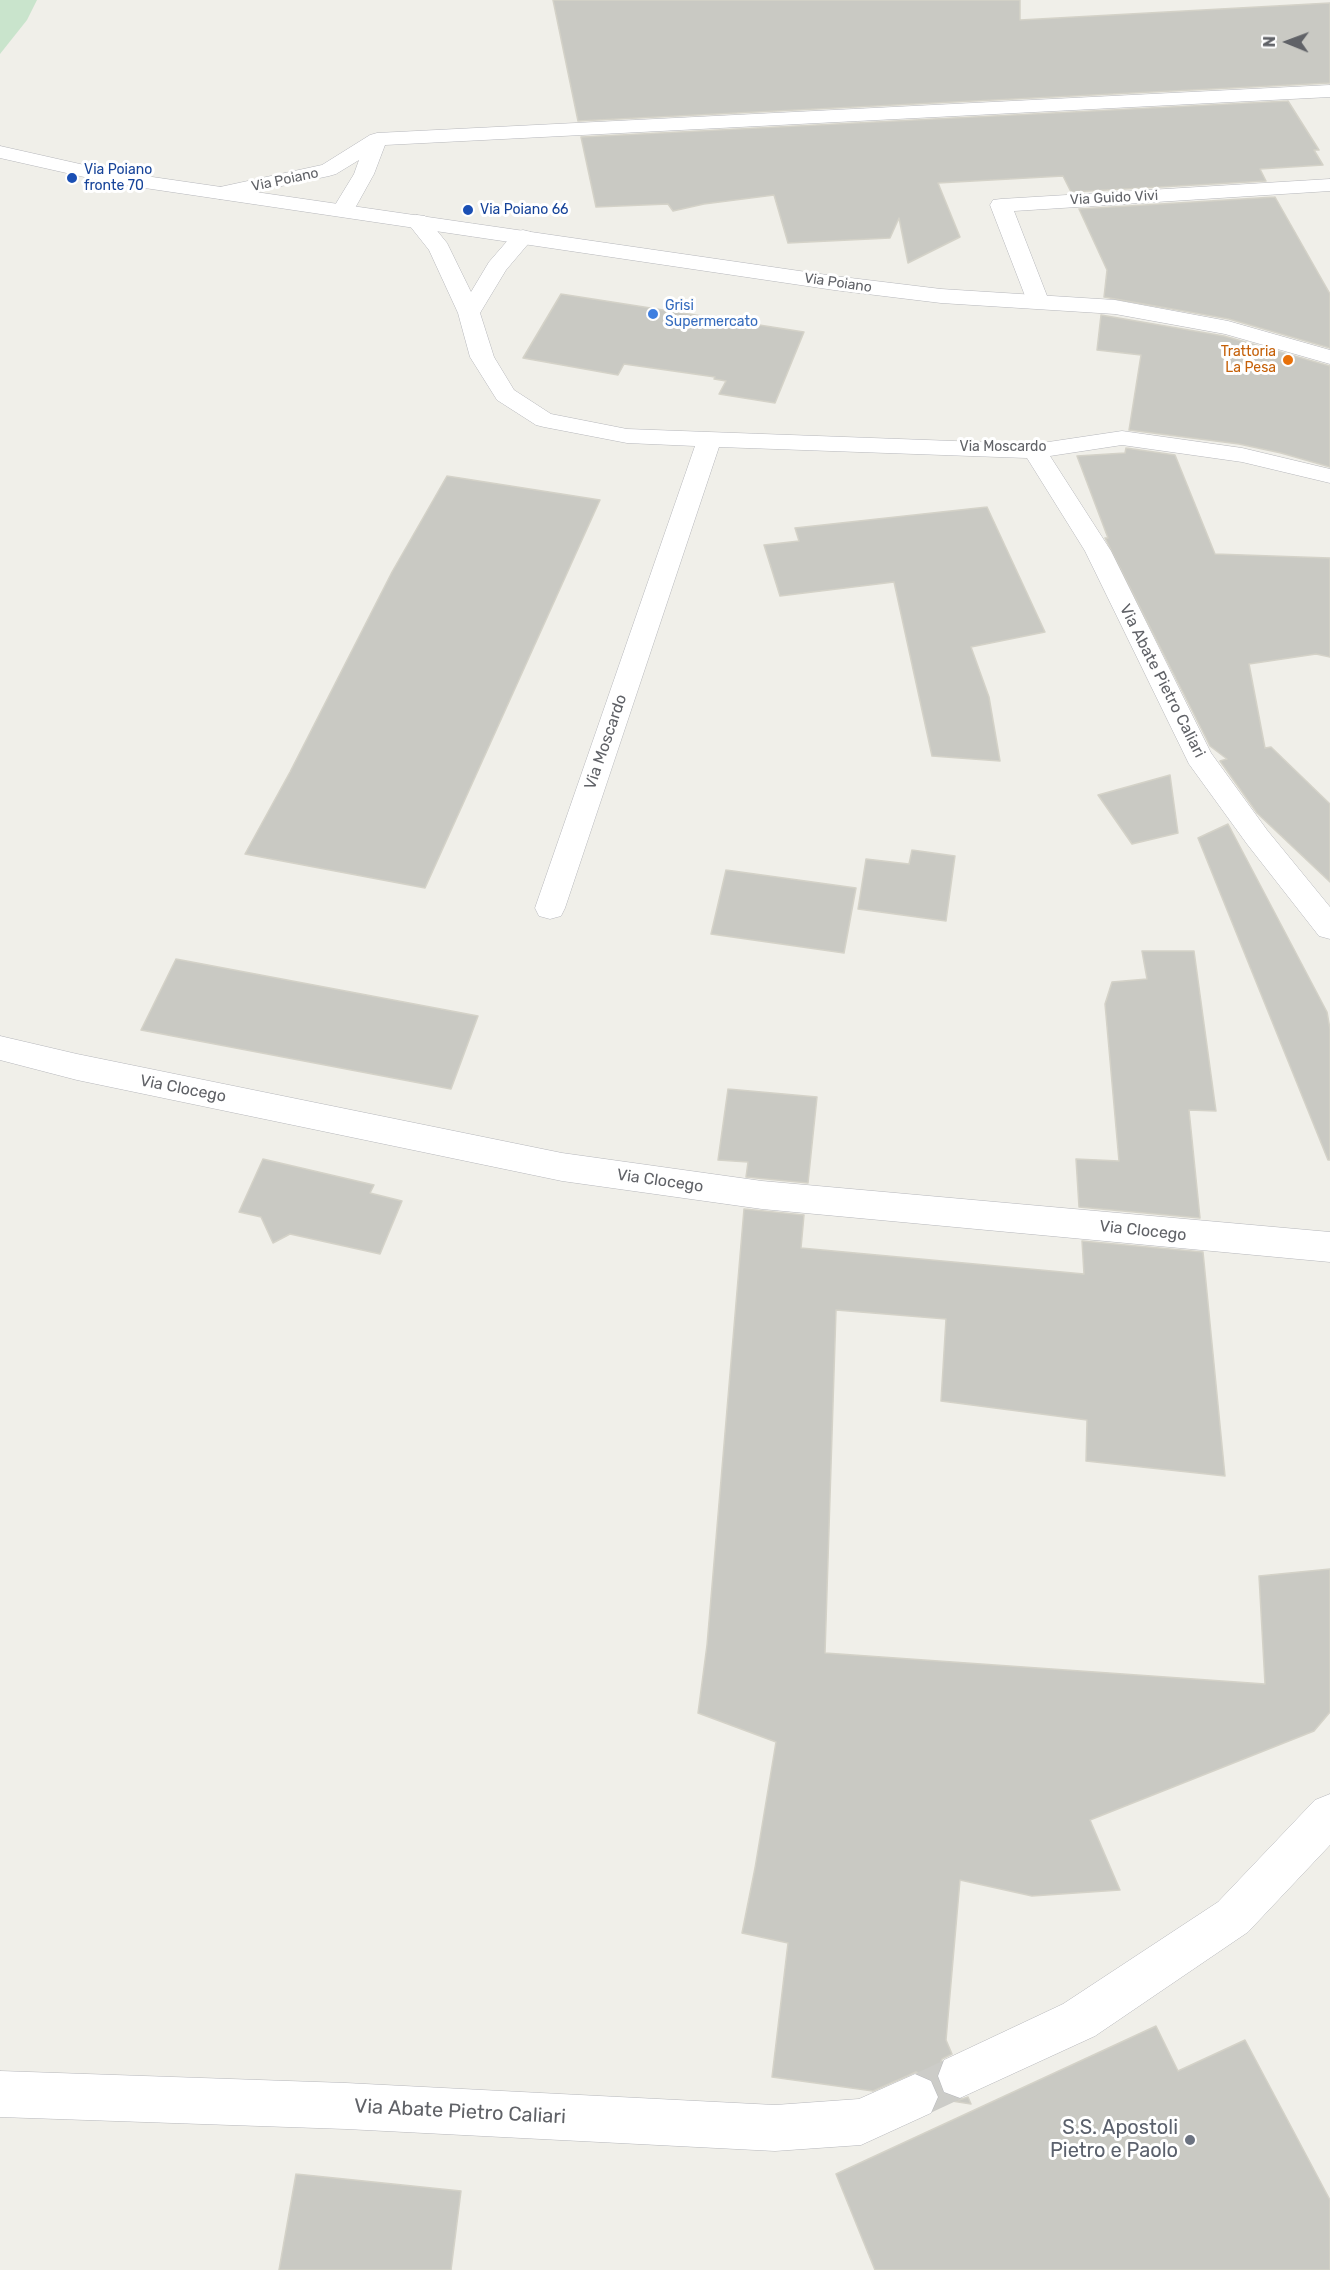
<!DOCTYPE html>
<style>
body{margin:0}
#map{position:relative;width:1330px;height:2270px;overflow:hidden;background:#f0efe9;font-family:Rubik,sans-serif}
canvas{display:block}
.north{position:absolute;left:1258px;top:12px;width:60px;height:60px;-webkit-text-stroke:4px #fff;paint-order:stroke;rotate:271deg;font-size:16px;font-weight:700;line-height:24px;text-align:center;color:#606267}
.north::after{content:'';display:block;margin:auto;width:21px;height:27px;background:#606267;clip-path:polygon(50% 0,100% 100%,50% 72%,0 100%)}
</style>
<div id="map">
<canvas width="1330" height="2270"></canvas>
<div class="north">N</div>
</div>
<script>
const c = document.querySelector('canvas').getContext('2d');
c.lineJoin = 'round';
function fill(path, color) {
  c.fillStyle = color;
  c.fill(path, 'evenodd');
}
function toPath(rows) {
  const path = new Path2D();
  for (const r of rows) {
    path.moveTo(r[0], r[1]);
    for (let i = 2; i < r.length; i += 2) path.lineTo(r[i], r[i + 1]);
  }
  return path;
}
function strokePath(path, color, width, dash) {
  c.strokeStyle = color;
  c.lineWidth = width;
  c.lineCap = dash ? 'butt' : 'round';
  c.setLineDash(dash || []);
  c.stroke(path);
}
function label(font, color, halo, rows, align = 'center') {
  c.font = font + ' Rubik,sans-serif';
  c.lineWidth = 6;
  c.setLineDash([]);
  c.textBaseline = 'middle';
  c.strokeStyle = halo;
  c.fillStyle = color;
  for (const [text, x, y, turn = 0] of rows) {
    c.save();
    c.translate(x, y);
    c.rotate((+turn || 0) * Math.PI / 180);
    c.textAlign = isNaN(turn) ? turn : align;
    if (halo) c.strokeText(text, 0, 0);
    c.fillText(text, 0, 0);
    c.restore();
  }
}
fill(toPath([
 [0,0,37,0,27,20,0,54]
]), '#c9e4cc');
const building = toPath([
 [553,0,1020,0,1020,20,1330,3,1330,83,578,121,553,0],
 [1288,101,1319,150,1314,150,1323,165,1260,169,1266,181,1071,192,1063,176,938,183,960,237,908,263,899,218,890,238,788,243,774,195,704,204,673,211,668,204,596,207,581,137,1288,101],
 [1275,197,1330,294,1330,348,1229,319,1104,297,1107,270,1079,209,1275,197],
 [561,294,804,332,775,403,719,394,726,381,714,379,715,377,624,364,618,375,523,358,561,294],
 [1101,315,1224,336,1330,366,1330,467,1281,453,1239,444,1129,430,1141,355,1097,350,1101,315],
 [1126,448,1175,455,1215,554,1330,558,1330,657,1316,654,1249,664,1265,748,1271,747,1330,804,1330,882,1257,813,1220,761,1227,759,1210,746,1105,538,1108,538,1077,456,1125,453,1126,448],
 [447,476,600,500,425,888,245,854,290,772,392,572,447,476],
 [987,507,1045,632,971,647,989,697,1000,761,932,756,894,582,780,596,764,545,799,541,795,528,987,507],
 [1170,775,1178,833,1132,844,1098,795,1170,775],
 [1228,824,1327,1012,1330,1029,1330,1160,1328,1160,1198,838,1228,824],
 [912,850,955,856,946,921,858,909,866,859,909,864,912,850],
 [726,870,856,888,844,953,711,934,726,870],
 [1142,951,1194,951,1216,1111,1189,1110,1200,1218,1079,1207,1076,1159,1119,1161,1105,1004,1112,982,1147,979,1142,951],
 [176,959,478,1016,451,1089,141,1030,176,959],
 [728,1089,817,1097,808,1183,746,1177,748,1162,718,1160,728,1089],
 [263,1159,374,1185,370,1193,402,1201,380,1254,290,1234,273,1243,261,1217,239,1212,263,1159],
 [744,1209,804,1215,801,1248,1084,1274,1082,1241,1203,1252,1225,1476,1086,1461,1087,1420,941,1401,946,1319,836,1310,825,1653,1265,1684,1259,1576,1330,1569,1330,1712,1314,1731,1090,1820,1120,1890,1032,1896,960,1880,946,2040,952,2054,942,2059,936,2077,943,2094,959,2100,968,2097,971,2104,939,2099,933,2080,916,2072,873,2091,772,2077,788,1943,742,1933,755,1868,776,1742,698,1713,707,1645,744,1209],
 [1156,2026,1178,2071,1245,2040,1330,2200,1330,2270,875,2270,836,2174,1156,2026],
 [296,2174,461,2191,451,2270,279,2270,296,2174]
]);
fill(building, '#c9c9c3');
strokePath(building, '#d4d2c8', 1.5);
strokePath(toPath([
 [915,2097,960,2076]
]), '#ccccc8', 42, [42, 21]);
const minor = toPath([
 [1330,85,1330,97,385,145,374,174,354,210,351,215,343,216,335,215,332,210,354,174,359,160,336,174,329,176,220,199,213,197,209,193,213,189,220,187,322,165,370,135,377,133,1330,85],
 [1330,179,1330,191,1014,211,1049,301,1046,306,1038,308,1030,306,1027,301,990,205,993,200,1001,199,1330,179],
 [417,215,425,216,447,243,471,292,489,262,515,232,523,230,531,232,534,237,506,270,480,313,494,357,514,390,551,414,627,429,1035,444,1122,431,1242,448,1330,469,1330,483,1242,462,1122,445,1050,456,1111,551,1211,753,1267,830,1330,907,1330,939,1319,936,1247,844,1189,764,1085,551,1027,458,719,447,565,908,561,916,550,919,539,916,535,908,695,446,627,443,544,427,536,425,497,400,470,357,458,313,429,250,406,221,409,216,417,215],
 [0,1036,77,1054,562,1153,762,1181,1330,1232,1330,1262,762,1209,562,1181,77,1080,0,1060,0,1036],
 [1330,1794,1330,1845,1248,1932,1095,2036,960,2098,944,2092,938,2076,944,2060,1063,2004,1218,1902,1315,1800,1330,1794],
 [0,2071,346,2083,775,2105,859,2099,915,2074,931,2081,938,2097,931,2113,861,2145,775,2151,346,2129,0,2117,0,2071]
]);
const tertiary = toPath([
 [0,146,111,171,834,276,941,289,1115,300,1228,321,1330,350,1330,364,1225,334,1115,314,941,303,834,290,111,183,0,158,0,146]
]);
strokePath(minor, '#b6b7bb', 1);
strokePath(tertiary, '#b6b7bb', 1);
fill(minor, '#fff');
fill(tertiary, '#fff');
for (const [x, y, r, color] of [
 [72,178,6,"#1a4fb4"],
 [468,210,6,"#1a4fb4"],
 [653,314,6,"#3f7fe0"],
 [1288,360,6,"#e8710a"],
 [1190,2140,6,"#6b7280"]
]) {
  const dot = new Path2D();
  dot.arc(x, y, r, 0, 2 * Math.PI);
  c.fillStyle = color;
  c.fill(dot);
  strokePath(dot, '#fff', 2);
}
label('14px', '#164399', '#fff', [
 ["Via Poiano",84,170],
 ["fronte 70",84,186],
 ["Via Poiano 66",480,210]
], 'left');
label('14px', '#606267', '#fff', [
 ["Via Poiano",285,180,-12],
 ["Via Guido Vivi",1114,198,-3],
 ["Via Poiano",838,283,8],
 ["Via Moscardo",1003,447]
]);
label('14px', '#366cbe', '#fff', [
 ["Grisi",665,306],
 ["Supermercato",665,322]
], 'left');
label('14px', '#c56008', '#fff', [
 ["Trattoria",1276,352],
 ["La Pesa",1276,368]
], 'right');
label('16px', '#606267', '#fff', [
 ["Via Abate Pietro Caliari",1162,681,63],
 ["Via Moscardo",606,742,-71],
 ["Via Clocego",183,1089,11],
 ["Via Clocego",660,1181,8],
 ["Via Clocego",1143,1231,6]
]);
label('20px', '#606267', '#fff', [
 ["Via Abate Pietro Caliari",460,2112,3]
]);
label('20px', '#5b616d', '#fff', [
 ["S.S. Apostoli",1178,2128],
 ["Pietro e Paolo",1178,2151]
], 'right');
</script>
